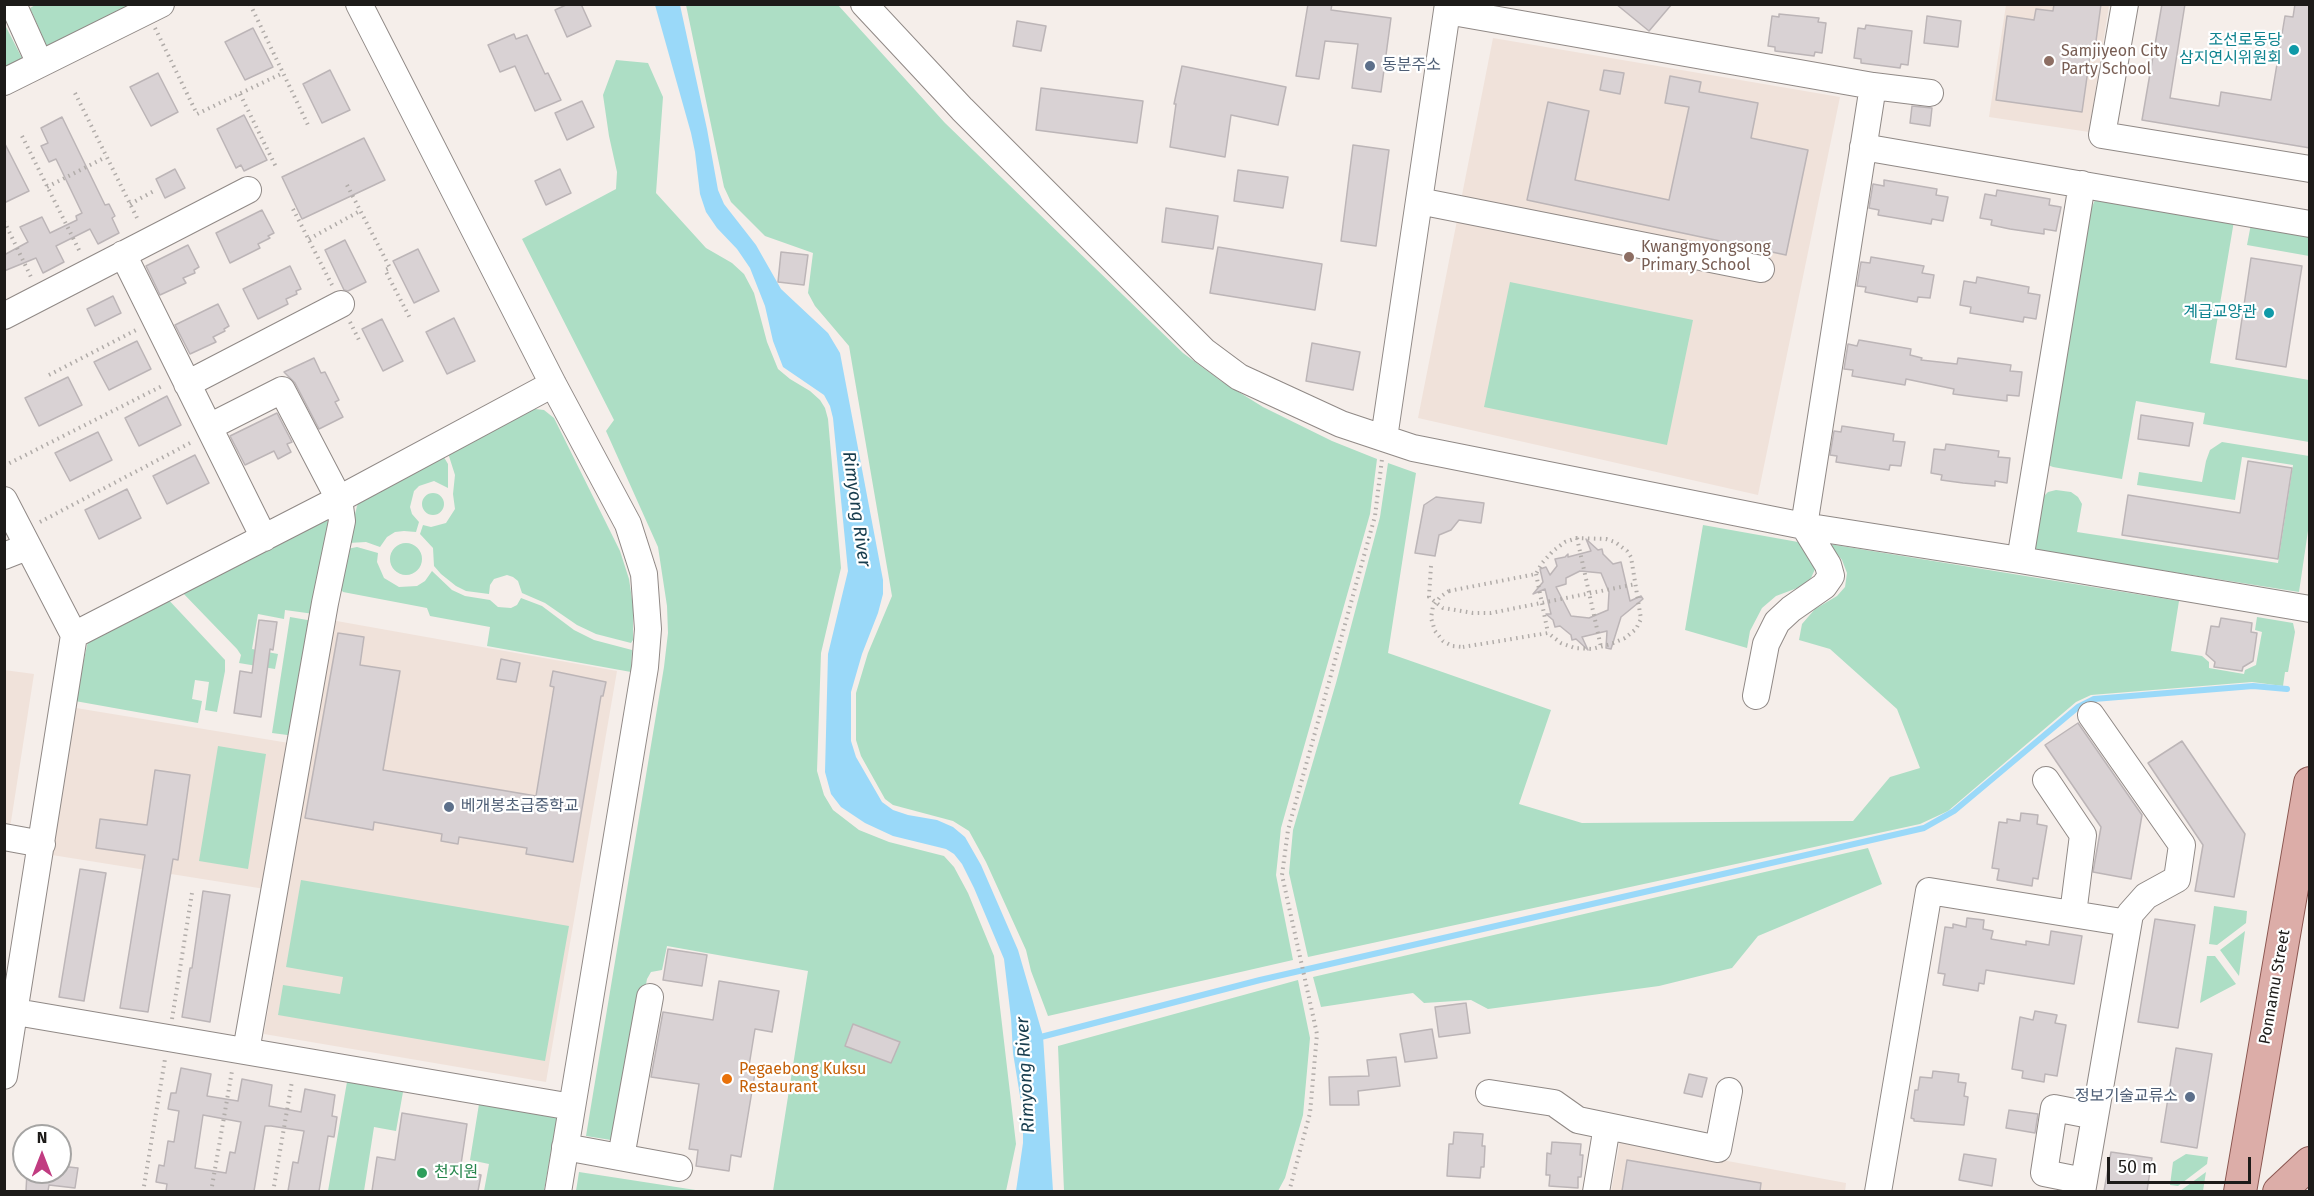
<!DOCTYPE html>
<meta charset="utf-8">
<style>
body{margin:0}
#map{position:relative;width:2314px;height:1196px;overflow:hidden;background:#f5eeea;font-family:"Fira Sans",sans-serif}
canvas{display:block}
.frame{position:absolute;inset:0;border:6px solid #1d1b19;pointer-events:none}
.north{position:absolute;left:12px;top:1124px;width:60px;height:60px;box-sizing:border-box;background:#fff;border:2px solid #a5a4a3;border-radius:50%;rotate:0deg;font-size:16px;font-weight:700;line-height:24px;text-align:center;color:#1d1b19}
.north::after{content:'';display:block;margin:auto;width:21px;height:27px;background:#c13c81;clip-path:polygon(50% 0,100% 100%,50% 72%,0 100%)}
.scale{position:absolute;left:2107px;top:1157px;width:144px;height:27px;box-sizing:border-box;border:3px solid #1d1b19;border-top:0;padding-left:8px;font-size:18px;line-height:21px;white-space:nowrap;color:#1d1b19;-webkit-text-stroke:4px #fff;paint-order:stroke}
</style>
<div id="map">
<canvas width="2314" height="1196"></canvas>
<div class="frame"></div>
<div class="north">N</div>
<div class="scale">50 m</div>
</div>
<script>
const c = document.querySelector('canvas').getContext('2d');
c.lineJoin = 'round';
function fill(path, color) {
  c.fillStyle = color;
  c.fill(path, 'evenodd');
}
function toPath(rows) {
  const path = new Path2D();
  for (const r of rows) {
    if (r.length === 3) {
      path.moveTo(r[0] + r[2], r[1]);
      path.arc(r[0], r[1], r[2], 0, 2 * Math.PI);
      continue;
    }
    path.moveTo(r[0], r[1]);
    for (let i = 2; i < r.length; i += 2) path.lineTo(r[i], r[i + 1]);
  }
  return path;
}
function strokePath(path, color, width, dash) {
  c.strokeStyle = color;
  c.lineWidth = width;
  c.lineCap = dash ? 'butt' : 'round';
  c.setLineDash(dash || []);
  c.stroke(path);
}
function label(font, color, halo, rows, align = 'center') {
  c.font = font + ' "Fira Sans","Noto Sans KR",sans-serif';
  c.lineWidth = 4.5;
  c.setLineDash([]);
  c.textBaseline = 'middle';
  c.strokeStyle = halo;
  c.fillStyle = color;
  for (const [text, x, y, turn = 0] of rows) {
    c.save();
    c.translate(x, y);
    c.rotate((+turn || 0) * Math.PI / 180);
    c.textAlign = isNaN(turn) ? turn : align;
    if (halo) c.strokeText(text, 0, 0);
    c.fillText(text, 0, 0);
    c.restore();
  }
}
fill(toPath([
 [2006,5,2109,5,2089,132,1989,117],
 [1493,38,1840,97,1758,495,1418,418],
 [331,620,617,671,546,1082,264,1034],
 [4,670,34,674,10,828,4,827],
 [76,708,289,743,265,889,52,855],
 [1620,1141,1846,1183,1845,1192,1611,1192]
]), '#f0e2da');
fill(toPath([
 [37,4,136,5,47,47,30,8],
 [686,5,838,5,945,123,1183,353,1221,381,1263,407,1332,441,1377,459,1370,514,1281,828,1276,875,1293,960,1048,1016,1031,971,1026,950,986,862,969,831,953,821,893,805,885,799,861,756,856,740,856,693,868,653,892,596,849,346,815,306,808,293,813,253,765,236,731,202,724,187],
 [4,23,23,60,4,69],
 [616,60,648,63,663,97,656,193,706,248,732,263,744,274,754,293,767,342,778,369,790,379,810,391,820,400,825,408,828,419,841,568,821,653,817,771,824,795,833,810,859,830,889,842,944,856,954,867,968,893,994,956,1016,1144,1006,1191,773,1191,808,971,667,946,662,970,651,972,647,979,617,1141,586,1136,664,667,668,633,667,606,658,547,606,431,614,420,522,239,616,189,617,172,609,136,603,95],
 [2108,199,2234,221,2210,363,2309,380,2309,442,2203,424,2205,413,2136,401,2122,479,2053,467,2048,465,2091,209,2095,200],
 [2251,224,2309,233,2309,256,2247,245],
 [1510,282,1693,320,1667,445,1484,407],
 [535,409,544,410,554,418,620,551,629,579,633,606,633,640,631,643,596,634,577,625,545,603,522,593,518,581,513,577,507,575,494,579,490,585,489,594,466,591,456,586,441,574,434,566,433,548,420,534,423,525,431,527,446,523,455,509,453,494,455,475,448,453,525,411],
 [2222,442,2309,456,2309,524,2299,592,2033,550,2042,498,2048,492,2056,490,2071,492,2078,497,2082,504,2077,532,2278,563,2293,465,2242,457,2235,500,2137,485,2139,472,2202,482,2206,461,2210,450],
 [442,454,448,464,448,488,434,481,419,486,414,491,410,507,412,514,419,522,416,532,404,531,395,532,387,537,380,547,366,542,348,543,357,506,363,495],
 [1388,463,1416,473,1388,653,1551,710,1519,804,1582,823,1853,821,1890,777,1920,768,1897,709,1830,649,1799,640,1802,624,1815,609,1837,596,1845,587,1847,573,1842,560,1829,544,2179,601,2171,651,2202,656,2209,662,2209,668,2244,674,2245,670,2256,665,2262,632,2255,630,2257,617,2293,623,2295,632,2288,672,2285,672,2283,686,2252,682,2091,695,2076,702,1948,811,1920,824,1308,957,1289,873,1293,830,1336,683,1380,517],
 [433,504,11],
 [321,518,328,521,332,531,314,614,285,610,284,619,258,614,252,649,278,654,275,669,239,663,241,655,237,649,180,590],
 [1703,525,1798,542,1812,556,1816,567,1811,578,1800,587,1776,596,1762,608,1750,631,1747,648,1685,630],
 [406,559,16],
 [357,547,378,553,377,562,384,578,399,587,417,586,425,581,432,571,452,590,465,596,490,600,498,607,511,608,517,605,521,598,542,606,574,630,594,640,632,650,631,672,487,646,490,627,430,616,427,608,343,592,340,588,347,549],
 [165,596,225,660,225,671,217,712,205,710,209,682,195,680,192,699,202,701,198,723,75,701,88,641],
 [290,617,313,621,295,736,272,733],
 [218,746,266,754,248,869,199,861],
 [1868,848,1882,884,1758,936,1732,968,1659,986,1488,1009,1471,1000,1424,1003,1413,993,1321,1007,1313,977],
 [301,880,569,926,545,1061,278,1015,283,985,340,994,343,977,286,967],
 [2214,906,2247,911,2246,923,2217,945,2209,944],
 [2245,931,2239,976,2220,950],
 [2207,956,2215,956,2236,984,2200,1003],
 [1298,980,1310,1038,1303,1115,1285,1178,1278,1191,1064,1191,1058,1046],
 [347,1082,403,1092,396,1131,374,1127,364,1191,328,1191],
 [479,1104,557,1117,544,1191,484,1191,489,1164,470,1160],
 [2186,1154,2208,1157,2207,1164,2178,1186,2170,1185,2173,1162],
 [579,1172,702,1191,576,1191],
 [2206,1172,2203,1191,2180,1191]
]), '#addec5');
fill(toPath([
 [655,5,680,5,707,129,718,190,724,204,756,245,781,289,828,333,840,353,883,580,883,594,878,613,862,654,851,692,851,741,856,757,882,802,893,810,908,815,937,820,953,827,965,837,981,865,1018,950,1043,1036,1053,1191,1016,1191,1023,1143,1023,1114,1013,1053,1011,1018,1004,959,974,888,962,864,954,854,946,849,893,836,865,823,841,807,831,794,825,772,828,654,848,571,833,418,830,406,824,395,783,367,773,341,765,306,750,268,737,249,717,228,706,212,700,194,695,152,691,133]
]), '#9ad9f9');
strokePath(toPath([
 [1037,1038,1260,980,1924,828,1954,811,2078,707,2094,699,2253,686,2287,689]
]), '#9ad9f9', 6);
const building = toPath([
 [568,4,581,4,591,26,567,37,555,10,568,4],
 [1308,4,1332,4,1331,10,1391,18,1381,92,1352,88,1358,44,1325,41,1319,79,1296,76,1308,4],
 [1616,4,1672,4,1649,31,1616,4],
 [2054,4,2101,4,2094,56,2090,56,2082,112,1996,100,2007,16,2034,20,2036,9,2053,11,2054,4],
 [2162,4,2185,4,2170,98,2219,106,2221,92,2271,100,2285,16,2293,17,2295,4,2310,4,2310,148,2142,120,2162,4],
 [1779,14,1819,18,1818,22,1826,23,1822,53,1815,52,1814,56,1775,51,1775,47,1768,46,1772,16,1779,17,1779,14],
 [1927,16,1961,21,1958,47,1924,43,1927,16],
 [1017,21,1046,26,1041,51,1013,46,1017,21],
 [1866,25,1912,31,1908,65,1901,64,1900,68,1861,63,1861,59,1854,58,1858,28,1865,29,1866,25],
 [253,28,273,67,245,80,225,42,253,28],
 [514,34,516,39,527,35,545,74,548,73,561,100,535,111,515,66,500,72,488,45,514,34],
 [1182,66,1286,87,1278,125,1231,115,1225,157,1170,147,1176,104,1174,104,1182,66],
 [330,70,350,110,322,123,303,84,330,70],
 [1604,70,1624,73,1620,94,1600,90,1604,70],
 [158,73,178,112,151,126,130,87,158,73],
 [1670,76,1701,82,1699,92,1758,103,1751,138,1808,150,1786,255,1527,200,1548,102,1589,111,1575,180,1669,200,1689,107,1665,103,1670,76],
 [1041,88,1143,101,1137,143,1036,130,1041,88],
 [582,101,594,127,567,140,555,113,582,101],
 [1912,106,1932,108,1930,126,1910,123,1912,106],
 [244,115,267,160,244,171,241,165,236,168,217,129,244,115],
 [62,117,105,205,109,204,115,216,112,218,119,233,98,244,90,229,56,246,64,262,43,273,36,258,4,271,4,255,28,242,20,227,42,217,50,233,77,220,76,216,82,213,56,159,49,162,41,146,48,143,41,128,62,117],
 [364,138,385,180,302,219,282,177,364,138],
 [4,142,29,191,4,203,4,142],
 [1353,145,1389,150,1376,246,1341,241,1353,145],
 [175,169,185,188,165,198,156,179,175,169],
 [560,169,571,193,546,205,535,181,560,169],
 [1238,170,1288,177,1283,208,1234,201,1238,170],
 [1884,180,1937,189,1936,195,1948,197,1943,221,1932,219,1931,224,1878,215,1879,210,1869,208,1873,184,1884,186,1884,180],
 [1997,190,2050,199,2049,205,2061,207,2056,231,2044,229,2044,234,2010,229,1991,225,1992,220,1980,218,1985,194,1996,196,1997,190],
 [1166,208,1218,216,1213,249,1162,242,1166,208],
 [262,210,274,233,268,236,270,238,258,244,260,248,230,263,216,233,262,210],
 [345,240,366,282,348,291,344,290,325,250,345,240],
 [188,245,199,267,194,270,195,273,183,278,186,283,160,295,146,266,188,245],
 [1218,247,1322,264,1315,310,1210,293,1218,247],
 [418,249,439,291,414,303,393,261,418,249],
 [781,252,808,255,804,285,778,282,781,252],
 [1871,257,1924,266,1922,273,1934,275,1930,298,1918,297,1917,302,1865,292,1866,287,1857,286,1861,262,1870,263,1871,257],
 [2251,258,2302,266,2286,367,2236,359,2251,258],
 [290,266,301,289,296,291,297,294,286,299,288,304,258,319,243,289,290,266],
 [1977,277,2029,287,2028,293,2040,295,2036,319,2024,317,2023,322,1970,313,1971,307,1960,305,1964,281,1976,283,1977,277],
 [113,296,121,313,95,326,87,309,113,296],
 [218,304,229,326,224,329,225,331,213,337,216,342,190,354,175,325,218,304],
 [454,318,475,361,447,374,426,332,454,318],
 [382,319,403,361,383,371,362,329,382,319],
 [1859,340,1911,349,1910,355,1922,358,1921,360,1957,364,1958,358,2011,365,2010,371,2022,372,2019,396,2007,395,2007,401,1975,397,1953,394,1954,389,1906,379,1905,385,1852,376,1853,370,1844,369,1848,344,1857,346,1859,340],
 [137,341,151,369,109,390,94,362,137,341],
 [1312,343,1360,352,1353,390,1306,381,1312,343],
 [314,358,321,373,325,372,339,400,335,402,343,417,319,429,295,383,284,372,314,358],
 [68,377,82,405,39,426,25,398,68,377],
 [167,396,181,425,139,446,125,418,167,396],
 [277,413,292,442,287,444,291,452,278,459,274,451,245,465,230,436,277,413],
 [2141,415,2193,423,2189,446,2138,439,2141,415],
 [1842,426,1894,434,1893,441,1905,442,1901,466,1890,465,1889,470,1836,462,1837,456,1830,455,1834,431,1841,432,1842,426],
 [98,432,112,460,70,481,55,453,98,432],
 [1946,444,1999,451,1998,457,2010,458,2007,483,1995,481,1995,486,1963,483,1941,480,1942,475,1931,473,1934,449,1945,450,1946,444],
 [195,455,209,483,167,504,153,476,195,455],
 [2248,461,2292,468,2278,559,2122,535,2128,495,2240,513,2248,461],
 [127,489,141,518,99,539,85,510,127,489],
 [1436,497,1484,503,1481,523,1459,520,1451,530,1439,535,1435,556,1415,553,1424,505,1436,497],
 [1586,539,1598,550,1602,549,1603,554,1613,564,1621,562,1630,601,1641,596,1643,599,1621,617,1611,649,1606,648,1607,631,1582,637,1588,650,1576,639,1572,640,1571,635,1560,626,1555,627,1553,620,1546,614,1551,614,1545,589,1533,594,1543,582,1540,569,1546,567,1550,575,1557,566,1555,559,1565,557,1568,554,1568,557,1591,551,1586,539],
 [1580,571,1601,573,1609,592,1608,610,1589,618,1571,616,1556,587,1566,584,1566,578,1580,571],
 [2221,618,2252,623,2251,632,2257,633,2253,661,2243,667,2242,671,2214,667,2215,662,2206,654,2211,626,2219,627,2221,618],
 [259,620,277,622,273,650,270,649,261,717,234,713,240,671,252,673,259,620],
 [338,633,364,637,360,665,400,671,383,770,536,796,554,687,550,686,553,671,606,682,603,696,601,696,573,862,526,854,527,848,459,837,458,844,441,841,442,834,374,822,373,830,305,818,338,633],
 [501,659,520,663,516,682,497,679,501,659],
 [2078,723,2142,815,2131,879,2093,872,2101,827,2045,745,2078,723],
 [2182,741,2245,834,2234,897,2195,891,2203,845,2148,763,2182,741],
 [155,770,190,775,178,860,173,859,148,1012,120,1008,145,855,96,848,100,819,147,825,155,770],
 [2021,813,2038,815,2037,824,2047,826,2038,879,2033,878,2032,886,1997,880,1999,869,1992,868,1999,822,2007,823,2007,819,2020,821,2021,813],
 [80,869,106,873,84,1001,59,997,80,869],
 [203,891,230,895,210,1022,182,1017,190,968,192,968,203,891],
 [1967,918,1984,920,1983,929,1993,931,1991,939,2026,945,2026,941,2049,945,2051,931,2082,936,2074,984,1986,970,1984,984,1979,983,1978,991,1943,985,1945,974,1938,973,1945,927,1953,928,1953,924,1966,927,1967,918],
 [2155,919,2195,925,2178,1028,2138,1022,2155,919],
 [668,949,707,955,702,986,663,980,668,949],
 [719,981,779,991,772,1032,755,1029,748,1072,755,1073,741,1157,731,1155,729,1171,696,1166,698,1150,689,1149,699,1084,651,1077,663,1012,713,1020,719,981],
 [1466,1003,1470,1033,1439,1037,1435,1007,1466,1003],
 [2035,1011,2057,1015,2055,1023,2066,1025,2057,1076,2045,1074,2044,1082,2022,1078,2023,1071,2012,1069,2020,1017,2033,1020,2035,1011],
 [853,1024,900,1042,891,1063,845,1046,853,1024],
 [1432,1029,1437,1058,1405,1062,1400,1034,1432,1029],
 [2176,1048,2212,1054,2197,1148,2161,1142,2176,1048],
 [1396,1057,1400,1086,1358,1091,1359,1105,1330,1105,1329,1077,1369,1076,1367,1060,1396,1057],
 [181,1068,211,1074,207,1096,238,1101,242,1079,272,1085,269,1106,301,1112,305,1089,335,1095,332,1116,337,1117,334,1137,328,1136,319,1191,288,1191,293,1162,298,1163,304,1131,271,1126,265,1126,254,1191,166,1191,167,1184,156,1182,159,1165,164,1166,168,1141,174,1142,179,1111,168,1109,171,1093,176,1093,181,1068],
 [203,1115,241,1122,235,1153,230,1152,226,1173,195,1168,203,1115],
 [1933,1071,1959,1074,1958,1082,1966,1083,1964,1096,1968,1097,1964,1125,1914,1121,1914,1119,1911,1118,1915,1090,1918,1090,1920,1077,1932,1078,1933,1071],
 [1689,1074,1707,1078,1702,1097,1684,1093,1689,1074],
 [2009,1110,2038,1114,2035,1133,2006,1128,2009,1110],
 [402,1113,467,1124,460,1171,481,1175,478,1191,372,1191,377,1157,395,1160,402,1113],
 [1454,1132,1483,1134,1482,1146,1485,1146,1484,1167,1481,1167,1480,1178,1447,1176,1449,1144,1453,1144,1454,1132],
 [1552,1142,1581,1144,1580,1155,1583,1155,1581,1177,1578,1177,1578,1188,1549,1186,1550,1175,1546,1175,1547,1153,1551,1154,1552,1142],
 [2111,1152,2152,1158,2147,1191,2104,1191,2111,1152],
 [1964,1154,1996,1159,1992,1186,1959,1180,1964,1154],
 [1627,1160,1761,1183,1760,1191,1622,1191,1627,1160],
 [60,1166,78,1168,75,1188,49,1185,48,1191,26,1191,27,1172,60,1172,60,1166]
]);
fill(building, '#d9d2d4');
strokePath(building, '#bcb5b7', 1.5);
const minor = toPath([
 [13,4,40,64],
 [359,4,553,384,628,524,644,574,648,629,645,667,558,1192],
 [864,4,962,109,1204,351,1239,377,1341,424,1413,448,1804,526,2020,560,2310,609],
 [2125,4,2102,135,2310,169],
 [1447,11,1873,86,1930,93],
 [4,82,161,4],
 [1863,147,2310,224],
 [1419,201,1761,269],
 [123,254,264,538],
 [4,316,248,190],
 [187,384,341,304],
 [209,427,282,390,339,499,342,521,325,603,246,1051],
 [1384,438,1448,4],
 [4,500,74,635,4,1076],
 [4,556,27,547],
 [2020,560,2082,184],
 [74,635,339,499,553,384],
 [1756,696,1766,644,1777,622,1791,609,1824,586,1831,576,1828,565,1804,526,1873,86],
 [2046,780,2083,835,2073,914],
 [4,837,42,844],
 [16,1012,572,1107],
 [1489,1093,1554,1103,1578,1120,1718,1149,1729,1091],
 [565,1147,679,1168],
 [621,1157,650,997],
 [2084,1181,2044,1173,2054,1108,2095,1116],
 [1596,1192,1607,1126],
 [1878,1192,1929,891,2128,923],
 [2082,1192,2130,914,2146,896,2177,879,2182,845,2091,715]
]);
const major = toPath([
 [2240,1192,2310,783],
 [2279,1192,2310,1163]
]);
strokePath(minor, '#908986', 28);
strokePath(major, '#8a5650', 34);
strokePath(toPath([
 [250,4,308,125],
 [155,28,197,114,283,73],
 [75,93,139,222],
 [240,94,277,169],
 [22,136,81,254],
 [347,185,390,268,385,270,411,320],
 [47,187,106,157],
 [130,204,154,191],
 [293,209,332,285],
 [4,221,31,277],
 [309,239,360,211],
 [350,322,359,340],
 [49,375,136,330],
 [4,466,164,385],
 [40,522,192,442],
 [1577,538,1601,647],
 [1431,566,1429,597,1443,608,1473,613,1491,613,1636,584],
 [1536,574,1548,633],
 [1449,591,1536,574,1542,563,1553,551,1565,542,1577,538,1606,539,1615,542,1627,551,1631,557,1641,619,1636,629,1625,638,1611,644,1592,649,1575,648,1561,643,1548,633,1463,647],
 [172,1019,192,893],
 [143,1192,165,1059],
 [211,1192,232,1071],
 [273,1192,292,1081],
 [1289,1192,1310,1113,1317,1034,1282,875,1288,830,1375,516,1382,459]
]), '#b1aca9', 4, [1.5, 4.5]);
strokePath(minor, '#fff', 26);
strokePath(major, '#dcada8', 32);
strokePath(toPath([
 [1449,591,1440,597,1433,606,1431,618,1435,631,1443,641,1452,646,1463,647]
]), '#b1aca9', 4, [1.5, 4.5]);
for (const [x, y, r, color] of [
 [2294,50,6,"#0f9aa8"],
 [2049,61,6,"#8d6e63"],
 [1370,66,6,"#5c6f8a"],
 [1629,257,6,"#8d6e63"],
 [2269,313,6,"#0f9aa8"],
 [449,807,6,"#5c6f8a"],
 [727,1079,6,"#e8710a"],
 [2190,1097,6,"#5c6f8a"],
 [422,1173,6,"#2e9e5b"]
]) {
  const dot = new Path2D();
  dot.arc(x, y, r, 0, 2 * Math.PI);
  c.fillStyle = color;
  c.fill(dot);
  strokePath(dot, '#fff', 2);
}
label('16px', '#0d838f', '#fff', [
 ["조선로동당",2282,41],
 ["삼지연시위원회",2282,59],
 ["계급교양관",2257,313]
], 'right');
label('16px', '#785e54', '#fff', [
 ["Samjiyeon City",2061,52],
 ["Party School",2061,70],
 ["Kwangmyongsong",1641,248],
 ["Primary School",1641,266]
], 'left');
label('16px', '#4e5e75', '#fff', [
 ["동분주소",1382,66],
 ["베개봉초급중학교",461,807],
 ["정보기술교류소",2178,1097,"right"]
], 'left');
label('16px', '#1d1b19', '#fff', [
 ["Ponnamu Street",2275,987,-80]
]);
label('16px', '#c56008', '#fff', [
 ["Pegaebong Kuksu",739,1070],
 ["Restaurant",739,1088]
], 'left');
label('16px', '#27864d', '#fff', [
 ["천지원",434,1173]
], 'left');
label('italic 18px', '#183d4e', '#fff', [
 ["Rimyong River",856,509,82],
 ["Rimyong River",1026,1075,-93]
]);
</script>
